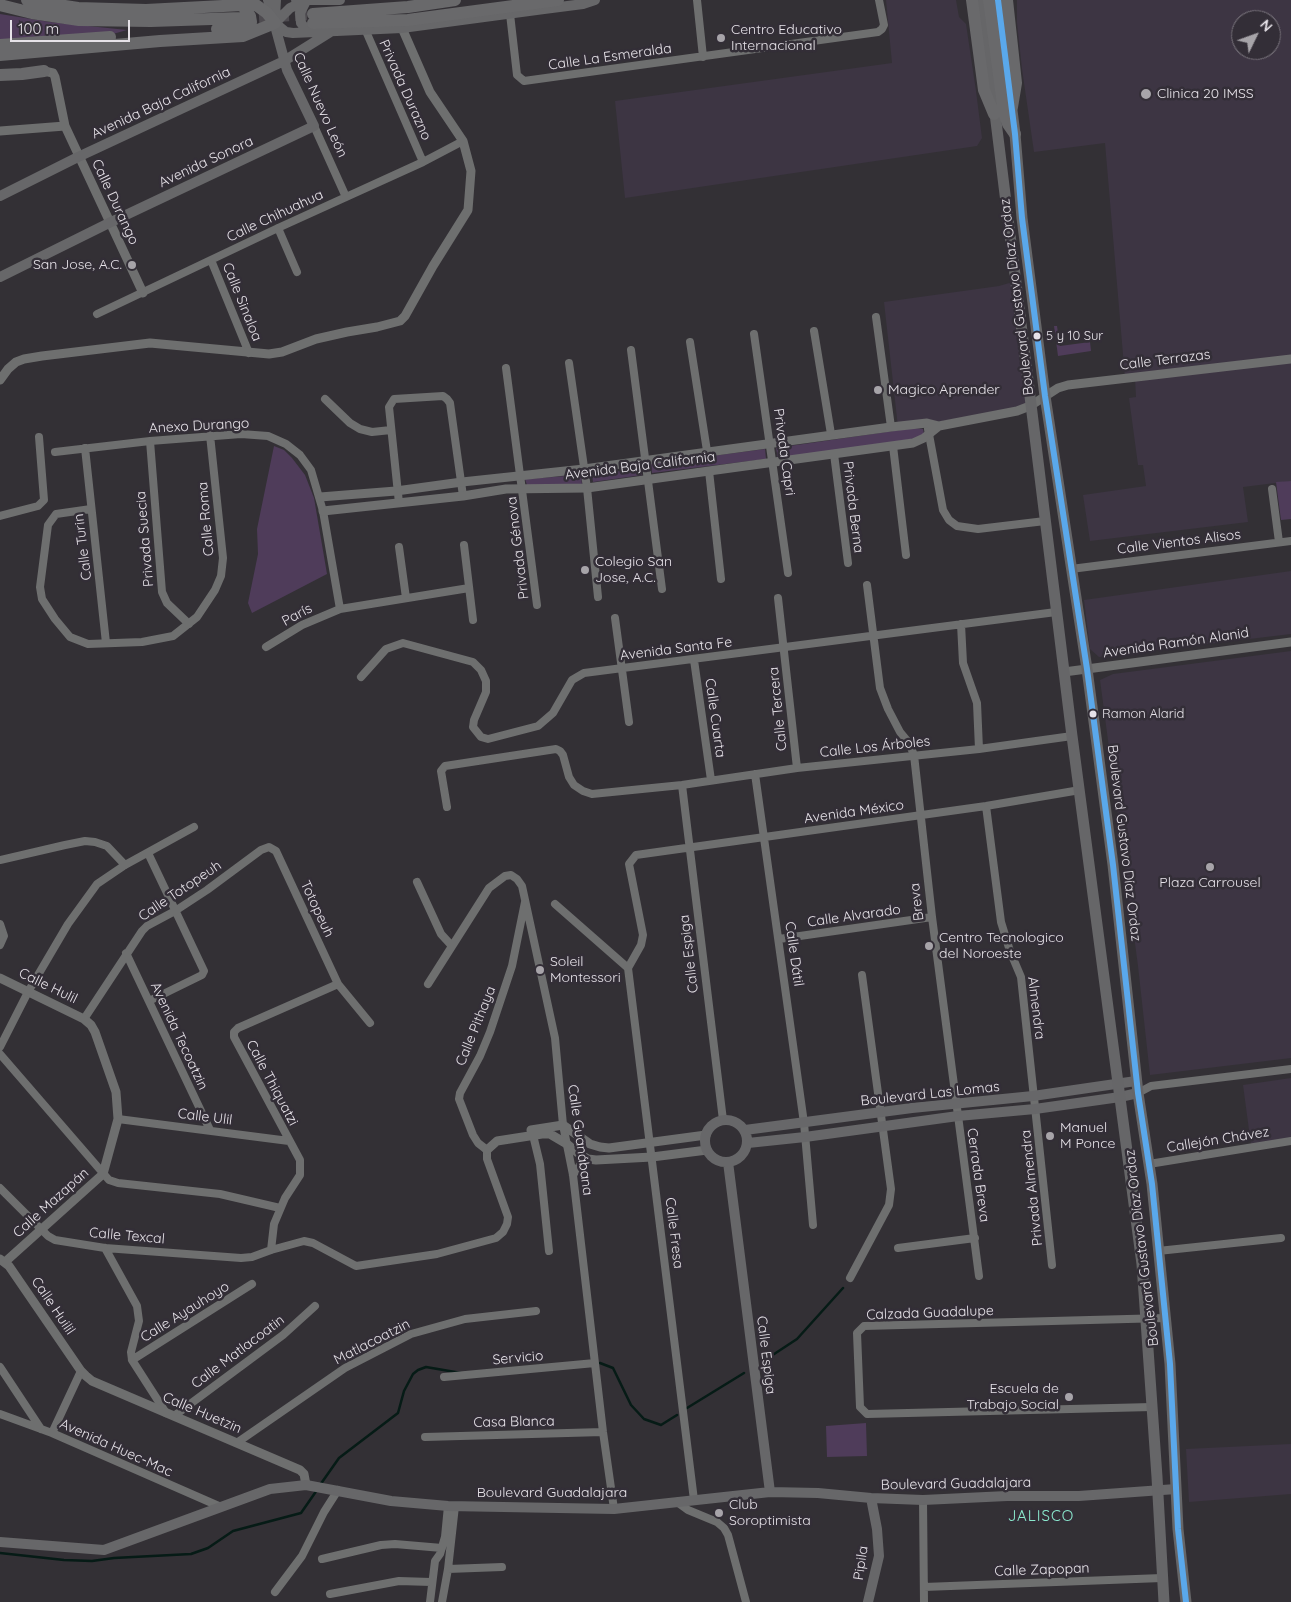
<!DOCTYPE html>
<meta charset="utf-8">
<style>
body{margin:0}
#map{position:relative;width:1291px;height:1602px;overflow:hidden;background:#333035;font-family:Quicksand,sans-serif}
canvas{display:block}
.north{position:absolute;left:1231px;top:10px;width:50px;height:50px;box-sizing:border-box;background:#332e37;border:1px solid #7b767e;border-radius:50%;rotate:48deg;font-size:14px;font-weight:700;line-height:20px;text-align:center;color:#e6e2e8}
.north::after{content:'';display:block;margin:auto;width:18px;height:22px;background:#a7a4a9;clip-path:polygon(50% 0,100% 100%,50% 72%,0 100%)}
.scale{position:absolute;left:10px;top:20px;width:120px;height:22px;box-sizing:border-box;border:2px solid #e6e2e8;border-top:0;padding-left:6px;font-size:15px;line-height:18px;white-space:nowrap;color:#e6e2e8;-webkit-text-stroke:4px #332e37;paint-order:stroke}
</style>
<div id="map">
<canvas width="1291" height="1602"></canvas>
<div class="north">N</div>
<div class="scale">100 m</div>
</div>
<script>
const c = document.querySelector('canvas').getContext('2d');
c.lineJoin = 'round';
function fill(path, color) {
  c.fillStyle = color;
  c.fill(path, 'evenodd');
}
function toPath(rows) {
  const path = new Path2D();
  for (const r of rows) {
    if (r.length === 3) {
      path.moveTo(r[0] + r[2], r[1]);
      path.arc(r[0], r[1], r[2], 0, 2 * Math.PI);
      continue;
    }
    path.moveTo(r[0], r[1]);
    for (let i = 2; i < r.length; i += 2) path.lineTo(r[i], r[i + 1]);
  }
  return path;
}
function strokePath(path, color, width, dash) {
  c.strokeStyle = color;
  c.lineWidth = width;
  c.lineCap = dash ? 'butt' : 'round';
  c.setLineDash(dash || []);
  c.stroke(path);
}
function label(font, color, halo, rows, align = 'center') {
  c.font = font + ' Quicksand,sans-serif';
  c.lineWidth = 5;
  c.setLineDash([]);
  c.textBaseline = 'middle';
  c.strokeStyle = halo;
  c.fillStyle = color;
  for (const [text, x, y, turn = 0] of rows) {
    c.save();
    c.translate(x, y);
    c.rotate((+turn || 0) * Math.PI / 180);
    c.textAlign = isNaN(turn) ? turn : align;
    if (halo) c.strokeText(text, 0, 0);
    c.fillText(text, 0, 0);
    c.restore();
  }
}
fill(toPath([
 [886,0,956,0,959,17,966,24,976,91,982,138,977,146,625,198,615,101,892,63],
 [1017,0,1291,0,1291,481,1243,487,1248,522,1090,541,1083,495,1146,486,1143,465,1138,465,1129,398,1136,397,1135,378,1125,378,1105,143,1034,152,1022,69,1017,23],
 [1241,20,1271,20,1271,50,1241,50],
 [1016,281,1031,409,898,427,884,302,999,286],
 [1291,571,1291,634,1099,657,1090,649,1084,600],
 [1291,651,1291,1058,1150,1075,1138,966,1100,680,1113,674],
 [1291,1078,1291,1139,1251,1145,1243,1085],
 [1291,1444,1291,1494,1189,1502,1186,1449]
]), '#3d3543');
fill(toPath([
 [0,14,50,22,127,30,113,34,0,41],
 [1054,326,1057,326,1060,346,1090,342,1091,351,1058,356],
 [914,428,923,429,924,434,914,439,778,458,776,448],
 [274,446,284,450,292,458,305,475,314,498,327,574,252,613,248,603,258,554,257,529],
 [765,449,766,459,652,473,651,464],
 [641,468,642,475,593,482,592,475],
 [581,475,582,485,527,485,525,479],
 [1291,481,1291,519,1281,520,1276,482],
 [866,1423,867,1456,827,1457,826,1426]
]), '#4f3c5a');
strokePath(toPath([
 [762,1362,797,1339,843,1288],
 [600,1363,613,1368,631,1405,644,1419,661,1425,677,1415],
 [687,1408,744,1373],
 [320,1485,339,1458,398,1413,404,1391,413,1374,418,1370,426,1367,461,1373],
 [0,1553,64,1560,92,1561,114,1558,191,1554,208,1548,233,1531,301,1513,317,1490]
]), '#061b16', 2.5);
strokePath(toPath([
 [241,18,313,14]
]), '#4e4b50', 12, [12, 6]);
strokePath(toPath([
 [697,0,703,57],
 [510,14,517,75,524,81,878,32,882,29,884,25,879,0],
 [365,29,423,162],
 [314,126,346,197],
 [278,228,297,272],
 [211,260,249,353],
 [97,314,278,228,423,162,463,141],
 [876,317,891,427],
 [814,331,831,434],
 [754,334,788,573],
 [690,342,707,451],
 [631,350,662,589],
 [569,363,587,488,598,597],
 [506,368,537,605],
 [325,399,350,423,360,429,372,432,391,430],
 [928,429,943,510,949,520,957,526,978,529,1045,521],
 [150,441,162,592,167,603,189,624],
 [893,446,906,555],
 [85,448,106,643],
 [55,452,150,441,241,434,268,436,286,444,300,455,311,470,323,511,340,609],
 [834,454,848,563],
 [709,471,721,579],
 [1272,489,1279,542],
 [399,503,389,407,394,399,443,396,447,399,450,403,463,496],
 [91,509,56,514,48,525,40,587,42,599,55,619,70,637,88,644,142,642,173,636,197,617,215,590,221,576,223,558,210,435],
 [0,516,38,506,44,500,39,437],
 [464,545,473,620],
 [399,547,406,598],
 [1071,569,1291,541],
 [867,585,880,688,888,709,900,732,909,743,914,755,932,917,979,1276],
 [778,598,797,768],
 [615,618,629,722],
 [961,624,963,663,977,703,979,749],
 [266,647,302,625,340,609,469,588],
 [694,660,711,780],
 [361,677,386,649,403,643,473,662,481,670,486,681,486,692,474,720,473,727,481,737,488,739,538,726,553,713,572,680,584,673,1056,612],
 [755,774,804,1123,813,1225],
 [682,785,723,1120],
 [986,806,1001,922,1010,951,1021,977,1052,1265],
 [447,807,441,771,445,766,556,749,560,751,563,755,569,777,574,785,583,791,592,794,682,785,797,768,979,749,1072,736],
 [148,853,204,971,202,975,149,1001],
 [0,860,65,845,85,841,95,842,107,846,125,865],
 [417,882,441,934,452,946],
 [555,904,628,968],
 [0,924,4,936,0,945],
 [779,939,932,917],
 [126,953,210,1130],
 [628,968,641,945,643,935,629,864,636,855,986,806,1080,790],
 [628,968,694,1500],
 [428,984,489,888,505,876,511,875,517,879,522,886,555,1038,563,1125,573,1175,603,1432,614,1509],
 [84,1019,142,931,147,926,175,911,207,890,261,850,269,847,276,851,338,984,370,1023],
 [0,1047,28,992,68,924,97,884,125,865,194,827],
 [0,1054,109,1180,118,1183,220,1194,280,1208],
 [1138,1093,1151,1086,1291,1069],
 [118,1119,289,1141],
 [533,1135,540,1164,549,1251],
 [1149,1164,1291,1141],
 [573,1175,580,1165,588,1159],
 [0,1188,48,1236,55,1240,105,1248,241,1258,252,1257,271,1250,304,1241,313,1243,356,1266,437,1254,496,1238,503,1232,507,1224,508,1217,487,1159,487,1150,478,1143,473,1135,459,1099,460,1093,480,1056,490,1032,512,966,525,902],
 [105,1248,137,1306,139,1321,131,1352,132,1360,166,1413],
 [898,1248,975,1238],
 [271,1250,274,1224,285,1198,300,1175,300,1160,234,1037,234,1032,238,1028,338,984],
 [1158,1251,1281,1238],
 [850,1278,889,1205,891,1189,862,975],
 [132,1360,252,1284],
 [0,1367,41,1429],
 [444,1377,595,1363],
 [1152,1407,867,1414,860,1407,857,1333,864,1326,1165,1318],
 [0,1414,52,1433,221,1507],
 [174,1416,283,1335,315,1306],
 [52,1433,81,1371],
 [425,1437,603,1432],
 [238,1442,345,1368,411,1334,465,1319,536,1311],
 [923,1500,924,1602],
 [677,1502,688,1510,717,1522,724,1528,728,1535,746,1602],
 [322,1559,381,1545,395,1544,442,1548],
 [448,1569,502,1567],
 [924,1587,1162,1578],
 [275,1592,302,1556,324,1512,338,1490],
 [330,1594,399,1581,431,1582],
 [430,1602,435,1561,440,1554,445,1537,448,1506],
 [442,1602,448,1569,455,1506]
]), '#6e6f6f', 8);
strokePath(toPath([
 [44,71,53,73,55,77,65,126,143,293],
 [0,131,65,126],
 [0,380,8,369,16,362,24,359,42,356,150,343,269,354,282,352,316,339,347,332,377,327,400,321,405,316,433,266,468,210,471,171,463,141,430,92,402,28],
 [320,497,396,491,462,482,584,469,891,427,927,423,939,426,1017,411,1030,406,1058,388,1068,385,1291,359],
 [323,511,463,496,506,489,587,488,709,471,913,443,924,438,939,426],
 [1064,672,1291,642],
 [0,978,84,1019,91,1025,95,1032,116,1092,118,1119,103,1174,5,1262],
 [531,1130,563,1125,590,1144,600,1147,609,1148,706,1135],
 [487,1150,497,1141,542,1134,550,1134,567,1144,578,1153,588,1159,596,1160,652,1157,707,1150],
 [0,1259,9,1266,81,1371,86,1376,92,1381,300,1470,304,1474,306,1485]
]), '#6e6f6f', 9);
strokePath(toPath([
 [296,0,340,0],
 [306,1,300,13,301,23,305,28,315,32],
 [275,17,276,0],
 [275,23,286,32,293,33,402,28,544,9,583,4,595,0],
 [275,23,290,8,303,2],
 [0,196,78,157,284,61,332,31],
 [0,277,109,223,314,126,287,70,268,0],
 [726,1141,21],
 [745,1130,912,1108,1033,1096,1136,1081],
 [748,1143,805,1137,958,1116,1035,1109,1120,1097,1138,1093],
 [728,1162,770,1492],
 [0,1542,104,1550,270,1489,306,1485,391,1501,448,1506,614,1509,770,1492,818,1493,871,1498,923,1500,1007,1496,1079,1496,1176,1489],
 [868,1602,879,1556,877,1529,871,1498]
]), '#676769', 10);
strokePath(toPath([
 [981,0,1072,736,1142,1264,1157,1477,1164,1602],
 [998,0,1015,134,1022,218,1045,396,1087,669,1113,865,1138,1093,1152,1184,1170,1364,1178,1529,1186,1602]
]), '#666668', 11);
strokePath(toPath([
 [972,0,984,90,994,114],
 [989,0,1004,113,1008,124,1015,134],
 [1007,0,1016,83,1012,107],
 [0,5,32,13,79,20,151,21,241,18],
 [242,5,250,16,251,22,250,27,243,36],
 [313,14,408,7,455,0],
 [313,23,408,20,558,0],
 [217,29,242,28],
 [0,45,110,37],
 [0,55,160,41,243,36,275,23,267,13,256,5,242,5,146,10,78,8,27,0],
 [0,75,22,74,44,71]
]), '#69696b', 12);
strokePath(toPath([
 [998,0,1015,134,1022,218,1045,396,1087,669,1113,865,1138,1093,1152,1184,1170,1364,1178,1529,1186,1602]
]), '#5aa8eb', 6);
for (const [x, y, r, color] of [
 [721,38,5,"#a7a4a9"],
 [1146,94,6,"#a7a4a9"],
 [132,265,5,"#a7a4a9"],
 [1037,336,4.5,"#e6e2e8"],
 [878,390,5,"#a7a4a9"],
 [585,570,5,"#a7a4a9"],
 [1093,714,4.5,"#e6e2e8"],
 [1210,867,5,"#a7a4a9"],
 [929,946,5,"#a7a4a9"],
 [540,970,5,"#a7a4a9"],
 [1050,1136,5,"#a7a4a9"],
 [1069,1397,5,"#a7a4a9"],
 [719,1513,5,"#a7a4a9"]
]) {
  const dot = new Path2D();
  dot.arc(x, y, r, 0, 2 * Math.PI);
  c.fillStyle = color;
  c.fill(dot);
  strokePath(dot, '#332e37', 2);
}
label('13px', '#e6e2e8', '#332e37', [
 ["5 y 10 Sur",1046,336],
 ["Ramon Alarid",1102,714]
], 'left');
label('14px', '#e6e2e8', '#332e37', [
 ["Centro Educativo",731,30],
 ["Internacional",731,46],
 ["Clinica 20 IMSS",1157,94],
 ["San Jose, A.C.",122,265,"right"],
 ["Magico Aprender",888,390],
 ["Colegio San",595,562],
 ["Jose, A.C.",595,578],
 ["Plaza Carrousel",1210,883,"center"],
 ["Centro Tecnologico",939,938],
 ["del Noroeste",939,954],
 ["Soleil",550,962],
 ["Montessori",550,978],
 ["Manuel",1060,1128],
 ["M Ponce",1060,1144],
 ["Escuela de",1059,1389,"right"],
 ["Trabajo Social",1059,1405,"right"],
 ["Club",729,1505],
 ["Soroptimista",729,1521]
], 'left');
label('14px', '#e6e2e8', '#332e37', [
 ["Calle La Esmeralda",610,57,-8],
 ["Privada Durazno",405,90,66],
 ["Avenida Baja California",161,103,-25],
 ["Calle Nuevo León",320,105,66],
 ["Avenida Sonora",206,162,-25],
 ["Calle Durango",115,202,65],
 ["Calle Chihuahua",275,216,-25],
 ["Boulevard Gustavo Díaz Ordaz",1017,297,-97],
 ["Calle Sinaloa",242,302,68],
 ["Calle Terrazas",1165,360,-7],
 ["Anexo Durango",199,426,-3],
 ["Privada Capri",784,452,82],
 ["Avenida Baja California",640,466,-7],
 ["Privada Berna",853,507,83],
 ["Calle Roma",206,519,-95],
 ["Privada Suecia",145,539,-95],
 ["Calle Vientos Alisos",1179,542,-7],
 ["Calle Turin",83,547,-97],
 ["Privada Génova",518,548,-97],
 ["París",297,615,-28],
 ["Avenida Ramón Alanid",1176,643,-8],
 ["Avenida Santa Fe",676,649,-7],
 ["Calle Tercera",778,709,-96],
 ["Calle Cuarta",715,718,82],
 ["Calle Los Árboles",875,747,-6],
 ["Avenida México",854,812,-8],
 ["Boulevard Gustavo Díaz Ordaz",1124,843,83],
 ["Calle Totopeuh",180,891,-34],
 ["Breva",917,902,-97],
 ["Totopeuh",317,909,65],
 ["Calle Alvarado",854,916,-8],
 ["Calle Espiga",689,954,-97],
 ["Calle Dátil",794,954,82],
 ["Calle Hulil",48,986,26],
 ["Almendra",1036,1008,83],
 ["Calle Pithaya",476,1026,-68],
 ["Avenida Tecoatzin",179,1036,65],
 ["Calle Thiquatzi",272,1083,62],
 ["Boulevard Las Lomas",930,1094,-6],
 ["Calle Ulil",205,1117,7],
 ["Calle Guanábana",580,1140,82],
 ["Callejón Chávez",1218,1140,-9],
 ["Cerrada Breva",978,1175,82],
 ["Privada Almendra",1032,1188,-96],
 ["Calle Mazapán",51,1203,-42],
 ["Calle Fresa",674,1233,83],
 ["Calle Texcal",127,1236,5],
 ["Boulevard Gustavo Díaz Ordaz",1142,1248,-97],
 ["Calle Huilil",53,1306,56],
 ["Calle Ayauhoyo",185,1312,-32],
 ["Calzada Guadalupe",930,1313,-2],
 ["Matlacoatzin",372,1342,-27],
 ["Calle Matlacoatin",238,1352,-37],
 ["Calle Espiga",766,1355,83],
 ["Servicio",518,1358,-5],
 ["Calle Huetzin",202,1413,23],
 ["Casa Blanca",514,1422,-1],
 ["Avenida Huec-Mac",116,1448,24],
 ["Boulevard Guadalajara",956,1484,-1],
 ["Boulevard Guadalajara",552,1493],
 ["Pipila",861,1563,-82],
 ["Calle Zapopan",1042,1570,-2]
]);
c.letterSpacing = '1px';
label('15px', '#8beacd', '#332e37', [
 ["JALISCO",1041,1516]
]);
c.letterSpacing = '0px';
</script>
